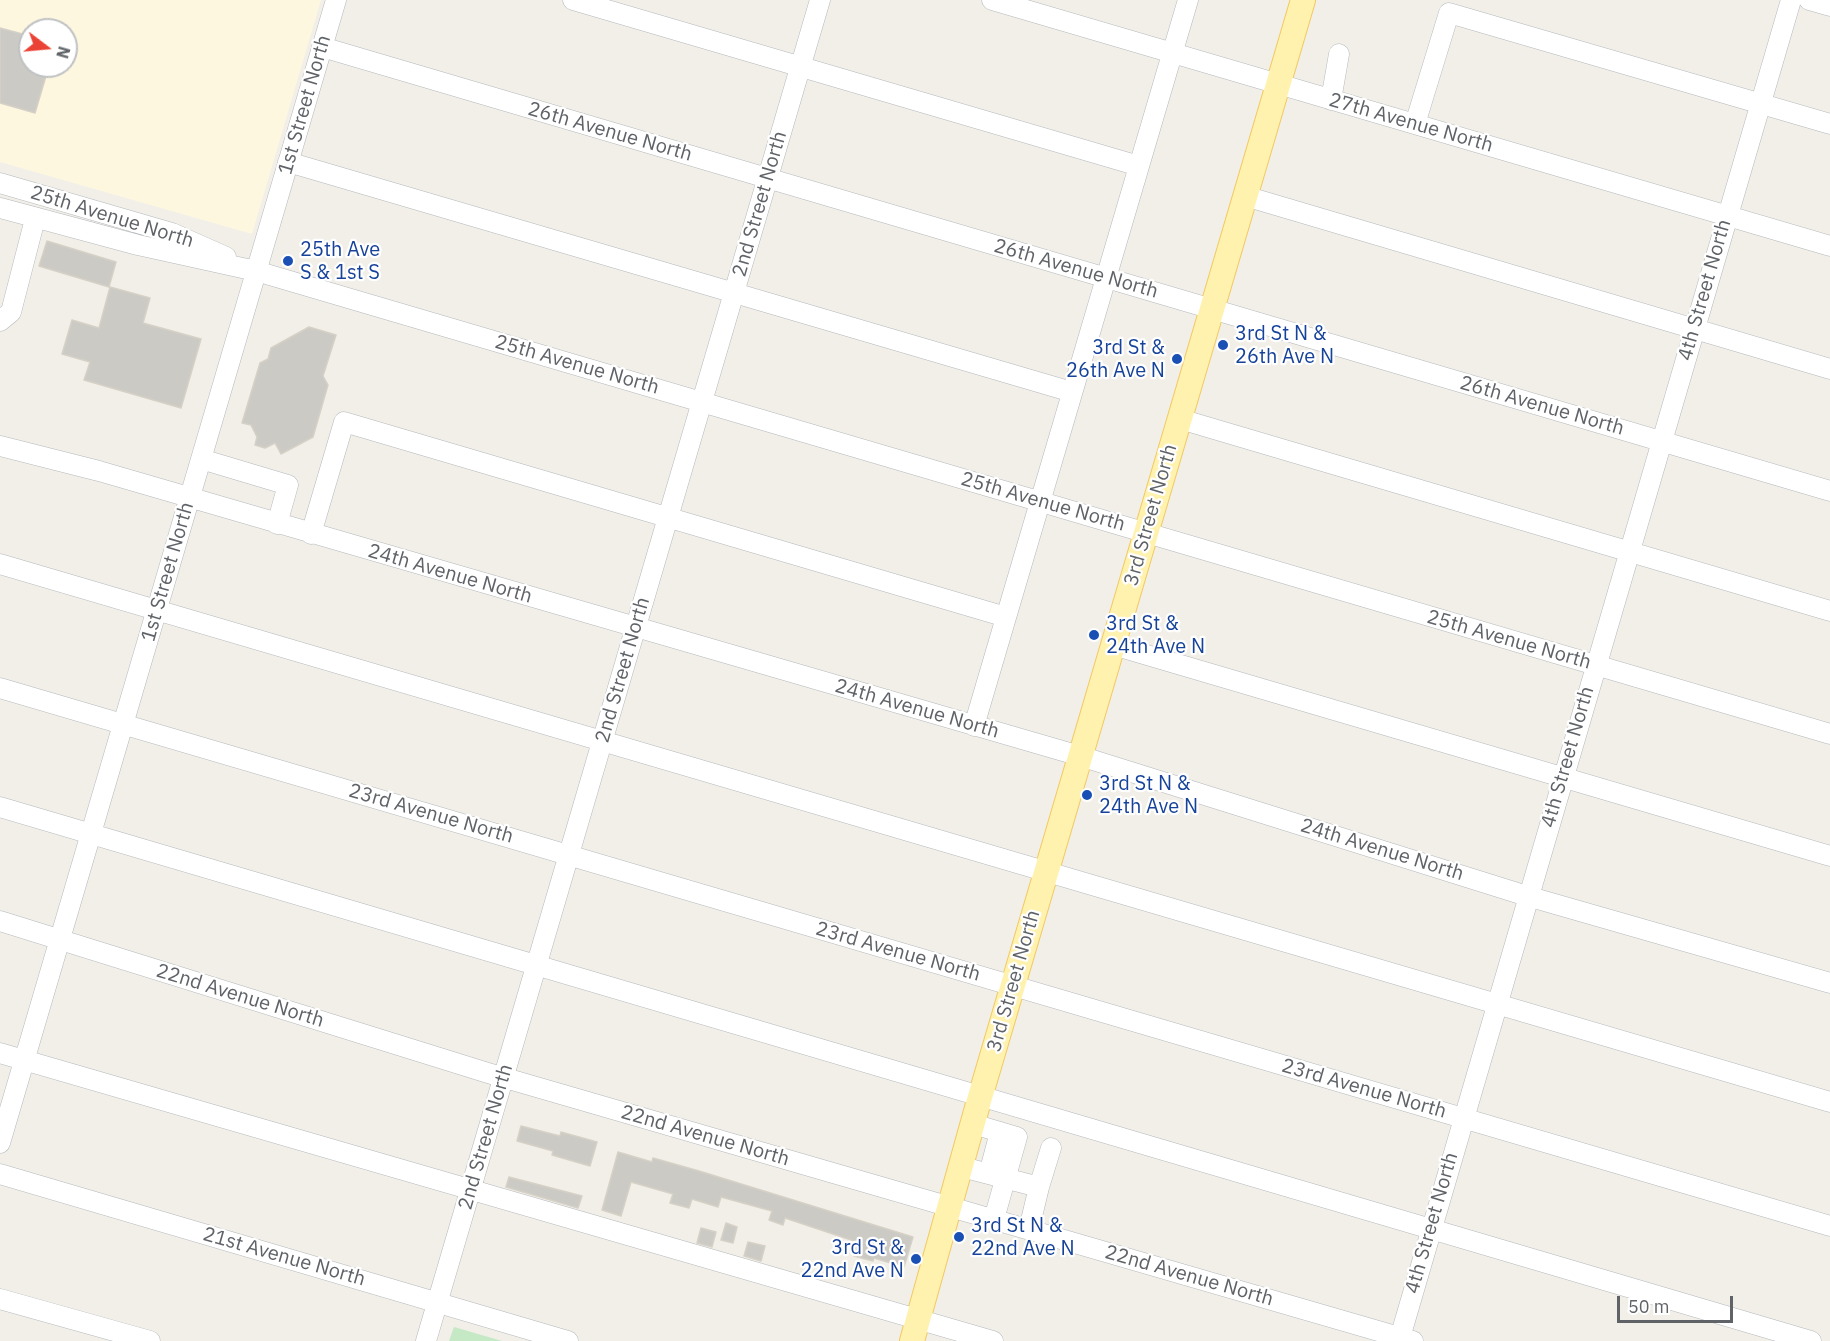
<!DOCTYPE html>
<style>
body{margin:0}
#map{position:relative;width:1830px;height:1341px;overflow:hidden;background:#f1efe8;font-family:"IBM Plex Sans",sans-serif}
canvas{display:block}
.north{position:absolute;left:18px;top:18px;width:60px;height:60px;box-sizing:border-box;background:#fff;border:2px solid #bfc1c3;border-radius:50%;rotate:106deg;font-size:16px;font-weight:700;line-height:24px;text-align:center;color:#5f6368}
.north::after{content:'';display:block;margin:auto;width:21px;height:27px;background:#ea4335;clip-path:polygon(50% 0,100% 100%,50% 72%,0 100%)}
.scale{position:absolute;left:1617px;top:1296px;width:116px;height:27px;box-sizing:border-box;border:3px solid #5f6368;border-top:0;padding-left:8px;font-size:18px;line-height:21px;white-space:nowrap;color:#5f6368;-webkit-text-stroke:4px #fff;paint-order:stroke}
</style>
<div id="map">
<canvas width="1830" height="1341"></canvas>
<div class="north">N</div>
<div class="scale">50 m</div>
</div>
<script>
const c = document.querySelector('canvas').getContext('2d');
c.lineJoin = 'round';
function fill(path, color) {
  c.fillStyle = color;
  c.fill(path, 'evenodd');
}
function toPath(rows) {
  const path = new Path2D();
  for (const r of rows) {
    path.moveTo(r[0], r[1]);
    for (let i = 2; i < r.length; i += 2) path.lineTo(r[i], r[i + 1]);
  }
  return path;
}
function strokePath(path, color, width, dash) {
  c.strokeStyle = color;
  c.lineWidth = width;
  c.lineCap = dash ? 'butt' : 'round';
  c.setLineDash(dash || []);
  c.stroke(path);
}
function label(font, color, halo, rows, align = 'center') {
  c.font = font + ' "IBM Plex Sans",sans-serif';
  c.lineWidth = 4.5;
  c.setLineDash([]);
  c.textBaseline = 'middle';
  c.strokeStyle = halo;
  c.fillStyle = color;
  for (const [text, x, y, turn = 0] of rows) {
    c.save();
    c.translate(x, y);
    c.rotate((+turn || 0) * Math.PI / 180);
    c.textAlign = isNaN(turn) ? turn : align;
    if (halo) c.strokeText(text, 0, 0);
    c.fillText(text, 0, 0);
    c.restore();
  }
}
fill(toPath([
 [0,0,321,0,252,234,0,162],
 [30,30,66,30,66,66,30,66]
]), '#fef7e0');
fill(toPath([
 [454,1327,502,1341,449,1341]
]), '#c5e8c5');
const building = toPath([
 [0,28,30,36,30,66,49,66,35,113,0,103,0,28],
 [47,241,116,262,109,287,39,266,47,241],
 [110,287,150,298,143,323,201,339,181,408,84,380,90,362,62,354,72,320,99,328,110,287],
 [309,327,336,335,323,376,328,385,313,437,281,454,275,443,265,448,255,445,257,437,251,425,242,423,260,363,268,359,271,348,309,327],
 [521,1126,560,1136,561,1132,597,1142,590,1166,552,1155,553,1151,517,1141,521,1126],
 [618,1152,652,1162,653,1158,699,1171,913,1237,904,1267,874,1258,873,1261,854,1256,857,1242,785,1218,783,1225,769,1220,772,1211,721,1197,718,1207,692,1199,689,1208,670,1203,673,1194,631,1182,621,1216,602,1210,618,1152],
 [509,1177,582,1196,578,1208,506,1187,509,1177],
 [726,1223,737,1227,733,1243,721,1240,726,1223],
 [701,1228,716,1232,712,1247,697,1243,701,1228],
 [748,1242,765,1246,761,1261,744,1256,748,1242]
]);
fill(building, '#cccac5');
strokePath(building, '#d6d1c6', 1.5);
const minor = toPath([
 [573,0,1139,166],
 [992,0,1830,246],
 [1809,0,1830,6],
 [322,47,1830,491],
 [1331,100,1339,54],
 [1415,124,1449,13,1830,124],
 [288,162,1072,392],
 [0,183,172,233,226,257],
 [1245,196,1830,369],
 [0,208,138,245,256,271,1830,734],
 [0,321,11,312,35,219],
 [1180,419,1830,611],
 [0,446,99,471,1080,756,1527,896,1830,983],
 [201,459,288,485,277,524],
 [311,534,344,422,1006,617],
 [0,564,1830,1102],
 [1113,645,1830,856],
 [0,688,1830,1226],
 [974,726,1188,0],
 [0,807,1811,1341],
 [0,921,488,1073,1413,1341],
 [0,1053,993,1341],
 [973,1124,1017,1137,994,1219],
 [0,1143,336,0],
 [962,1167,1039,1187,1029,1229],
 [0,1174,568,1341],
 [989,1174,1000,1132],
 [1039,1187,1051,1148],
 [0,1299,150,1341],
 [426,1341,820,0],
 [1399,1341,1791,0]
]);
const major = toPath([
 [912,1341,980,1097,1303,0]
]);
strokePath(minor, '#b5b8bc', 21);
strokePath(major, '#f2c960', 26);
strokePath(minor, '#fff', 20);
strokePath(major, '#fff2af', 24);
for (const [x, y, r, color] of [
 [288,261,6,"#1a4fb4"],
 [1223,345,6,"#1a4fb4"],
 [1177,359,6,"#1a4fb4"],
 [1094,635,6,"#1a4fb4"],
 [1087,795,6,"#1a4fb4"],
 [959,1237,6,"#1a4fb4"],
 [916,1259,6,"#1a4fb4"]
]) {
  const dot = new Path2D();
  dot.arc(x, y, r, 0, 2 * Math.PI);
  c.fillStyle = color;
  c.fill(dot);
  strokePath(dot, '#fff', 2);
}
label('20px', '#5f6368', '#fff', [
 ["1st Street North",305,105,-74],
 ["27th Avenue North",1411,123,16],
 ["26th Avenue North",610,132,16],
 ["2nd Street North",760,204,-74],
 ["25th Avenue North",112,217,17],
 ["26th Avenue North",1076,269,16],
 ["4th Street North",1705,290,-74],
 ["25th Avenue North",577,365,16],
 ["26th Avenue North",1542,406,16],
 ["25th Avenue North",1043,502,16],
 ["3rd Street North",1151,515,-74],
 ["1st Street North",168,572,-74],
 ["24th Avenue North",450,574,16],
 ["25th Avenue North",1509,640,16],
 ["2nd Street North",623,670,-74],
 ["24th Avenue North",917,709,16],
 ["4th Street North",1568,757,-74],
 ["23rd Avenue North",431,814,16],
 ["24th Avenue North",1382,850,17],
 ["23rd Avenue North",898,952,16],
 ["3rd Street North",1014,981,-74],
 ["22nd Avenue North",240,996,17],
 ["23rd Avenue North",1364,1089,16],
 ["22nd Avenue North",705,1136,16],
 ["2nd Street North",486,1137,-74],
 ["4th Street North",1432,1223,-74],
 ["21st Avenue North",284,1257,16],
 ["22nd Avenue North",1189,1276,16]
]);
label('20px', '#164399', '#fff', [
 ["25th Ave",300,250],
 ["S & 1st S",300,273],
 ["3rd St N &",1235,334],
 ["26th Ave N",1235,357],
 ["3rd St &",1165,348,"right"],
 ["26th Ave N",1165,371,"right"],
 ["3rd St &",1106,624],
 ["24th Ave N",1106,647],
 ["3rd St N &",1099,784],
 ["24th Ave N",1099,807],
 ["3rd St N &",971,1226],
 ["22nd Ave N",971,1249],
 ["3rd St &",904,1248,"right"],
 ["22nd Ave N",904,1271,"right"]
], 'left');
</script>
